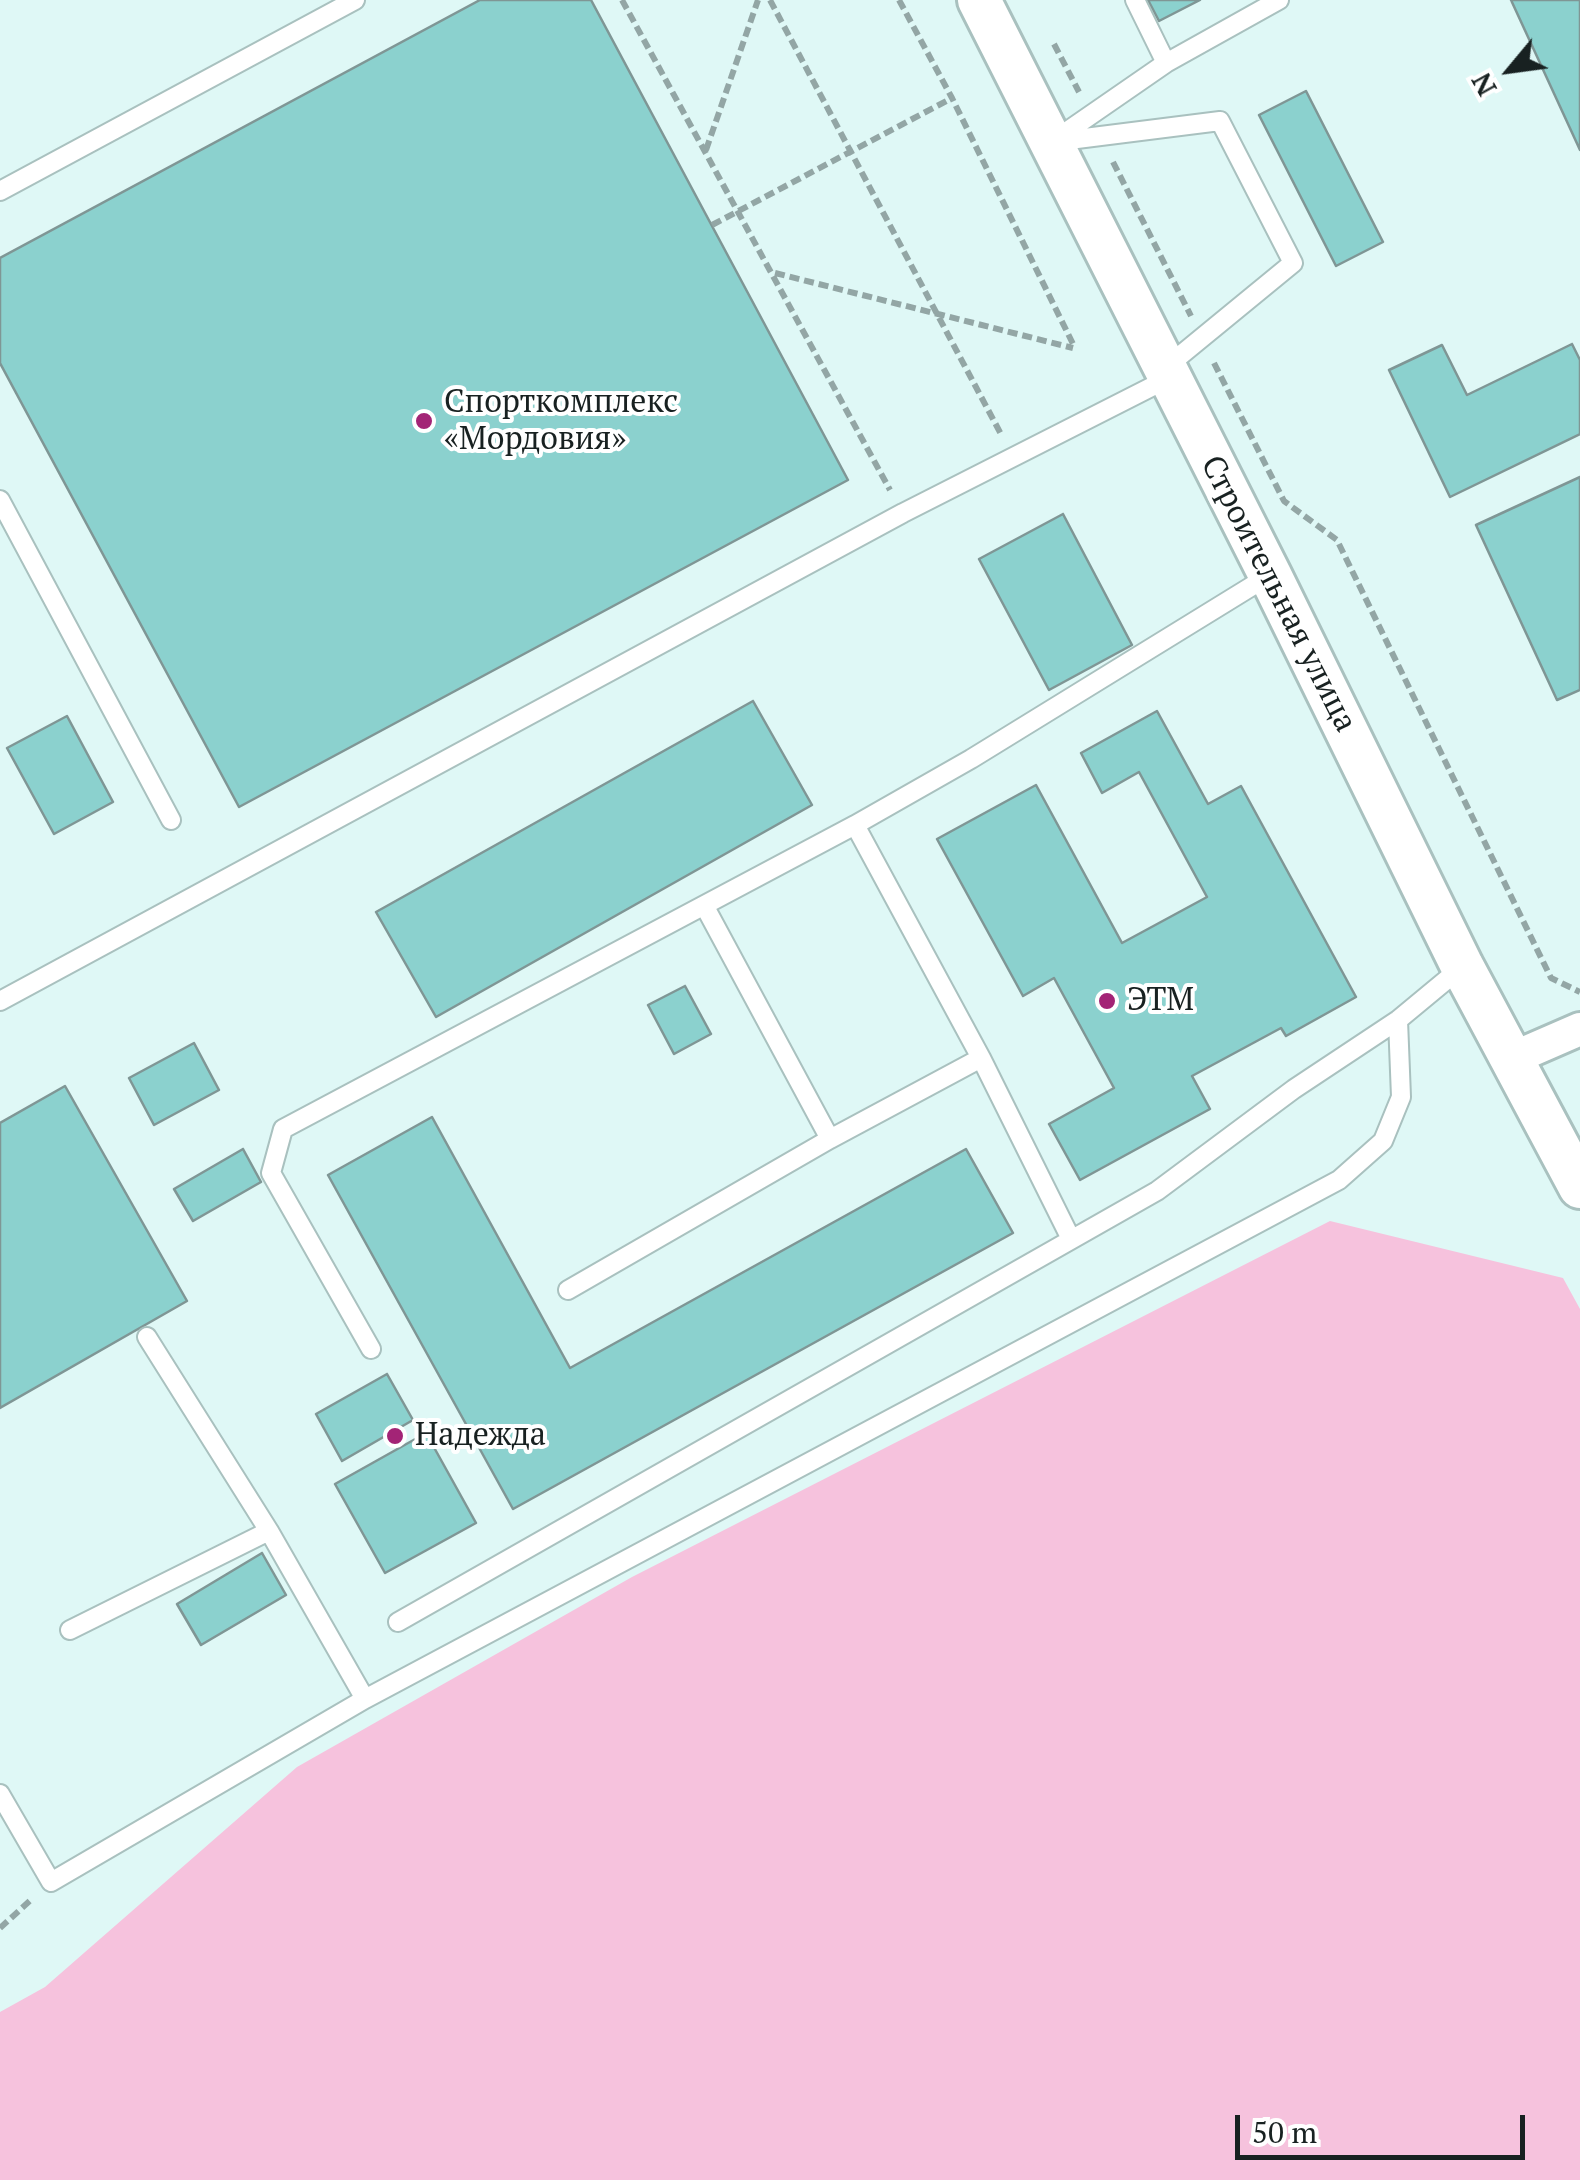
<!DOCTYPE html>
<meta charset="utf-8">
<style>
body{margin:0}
#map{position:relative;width:1580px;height:2180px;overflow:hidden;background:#dff8f6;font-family:"PT Serif",serif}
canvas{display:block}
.north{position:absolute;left:1460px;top:20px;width:100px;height:100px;-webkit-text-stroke:8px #fff;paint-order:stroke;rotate:241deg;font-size:28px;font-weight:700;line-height:40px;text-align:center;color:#182121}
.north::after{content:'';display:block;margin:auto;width:35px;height:45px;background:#182121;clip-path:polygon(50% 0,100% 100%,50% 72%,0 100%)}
.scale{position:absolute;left:1235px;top:2115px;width:290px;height:45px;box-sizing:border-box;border:5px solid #182121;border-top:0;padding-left:12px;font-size:30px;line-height:35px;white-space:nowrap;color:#182121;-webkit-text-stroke:8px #fff;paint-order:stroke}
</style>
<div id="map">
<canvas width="1580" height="2180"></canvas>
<div class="north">N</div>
<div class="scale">50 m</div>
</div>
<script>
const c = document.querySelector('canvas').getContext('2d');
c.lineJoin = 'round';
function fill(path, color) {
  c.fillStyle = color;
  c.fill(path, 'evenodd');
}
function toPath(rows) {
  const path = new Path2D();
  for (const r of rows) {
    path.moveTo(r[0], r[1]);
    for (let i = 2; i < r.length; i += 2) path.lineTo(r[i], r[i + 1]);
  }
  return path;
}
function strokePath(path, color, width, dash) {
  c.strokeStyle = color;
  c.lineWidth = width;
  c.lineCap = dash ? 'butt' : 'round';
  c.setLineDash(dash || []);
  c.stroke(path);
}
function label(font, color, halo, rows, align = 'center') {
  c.font = font + ' "PT Serif",serif';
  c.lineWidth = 8;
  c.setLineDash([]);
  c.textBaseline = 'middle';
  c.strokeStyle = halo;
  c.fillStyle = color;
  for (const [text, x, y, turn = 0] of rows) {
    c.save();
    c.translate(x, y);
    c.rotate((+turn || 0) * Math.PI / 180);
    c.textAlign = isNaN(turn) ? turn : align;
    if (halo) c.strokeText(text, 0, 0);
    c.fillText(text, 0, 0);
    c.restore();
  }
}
fill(toPath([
 [1330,1221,1563,1278,1580,1309,1580,2180,0,2180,0,2012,45,1987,297,1767,632,1577]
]), '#f6c2dd');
const building = toPath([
 [480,0,591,0,848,480,239,807,0,363,0,258,480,0],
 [1148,0,1200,0,1159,21,1148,0],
 [1511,0,1580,0,1580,150,1511,0],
 [1306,91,1383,242,1336,266,1259,115,1306,91],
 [1572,344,1580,360,1580,434,1450,497,1389,370,1442,345,1467,395,1572,344],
 [1580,477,1580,690,1557,700,1476,525,1580,477],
 [1063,514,1132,645,1049,690,979,559,1063,514],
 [753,701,812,805,436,1017,376,912,753,701],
 [1157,711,1208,804,1241,786,1356,997,1286,1036,1281,1028,1192,1076,1210,1109,1080,1180,1049,1124,1114,1088,1054,978,1023,996,937,839,1036,785,1122,943,1207,897,1139,772,1102,793,1081,753,1157,711],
 [67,716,113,802,54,834,7,748,67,716],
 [685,986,711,1034,674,1054,648,1005,685,986],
 [194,1043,219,1090,154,1125,129,1078,194,1043],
 [65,1086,187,1301,0,1408,0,1123,65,1086],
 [432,1117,570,1368,966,1149,1013,1233,513,1509,328,1175,432,1117],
 [243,1149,261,1182,193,1221,174,1189,243,1149],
 [387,1374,413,1420,342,1461,316,1414,387,1374],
 [426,1433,476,1523,385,1573,335,1484,426,1433],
 [262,1553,286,1595,201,1645,177,1604,262,1553]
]);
fill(building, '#8bd1ce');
strokePath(building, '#7f9695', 2.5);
const service = toPath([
 [1166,63,1279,0],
 [1056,139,1166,63,1135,0],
 [1053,142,1220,121,1293,263,1165,368],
 [0,191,355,0],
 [0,500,171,820],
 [705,907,830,1139],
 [0,1001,903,513,1169,378],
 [981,1058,1071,1239],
 [568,1290,830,1139,981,1058,855,825],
 [147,1337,269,1531,365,1699],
 [371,1349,271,1173,283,1129,855,825,971,759,1270,575],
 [398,1622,1157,1191,1294,1089,1398,1020,1462,967],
 [70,1630,269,1531],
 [0,1794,51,1882,365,1699,1339,1180,1383,1141,1401,1097,1398,1020]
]);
const minor = toPath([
 [1511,1059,1580,1029]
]);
const tertiary = toPath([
 [979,0,1270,575,1462,966,1580,1187]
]);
strokePath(service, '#a9c1bf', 22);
strokePath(minor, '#a9c1bf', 38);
strokePath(tertiary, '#a9c1bf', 48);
strokePath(toPath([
 [622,0,890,490],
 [770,0,1002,436],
 [899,0,952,98,1075,348],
 [1054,44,1079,92],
 [706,150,758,0],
 [1113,162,1191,316],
 [712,225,952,98],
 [775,273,1073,348],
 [1214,363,1284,501,1337,540,1551,978,1580,992],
 [0,1928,33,1898]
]), '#93a6a5', 6, [10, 5]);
strokePath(service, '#fff', 18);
strokePath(minor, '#fff', 32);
strokePath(tertiary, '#fff', 42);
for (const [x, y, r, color] of [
 [424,421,10,"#a32476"],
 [1107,1001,10,"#a32476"],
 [395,1436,10,"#a32476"]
]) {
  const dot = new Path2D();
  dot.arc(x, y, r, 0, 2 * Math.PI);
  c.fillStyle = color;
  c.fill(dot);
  strokePath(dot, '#fff', 4);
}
label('32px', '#182121', '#fff', [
 ["Спорткомплекс",444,403],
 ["«Мордовия»",444,440],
 ["ЭТМ",1127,1001],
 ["Надежда",415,1436]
], 'left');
label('32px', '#182121', '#fff', [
 ["Строительная улица",1278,594,63]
]);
</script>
